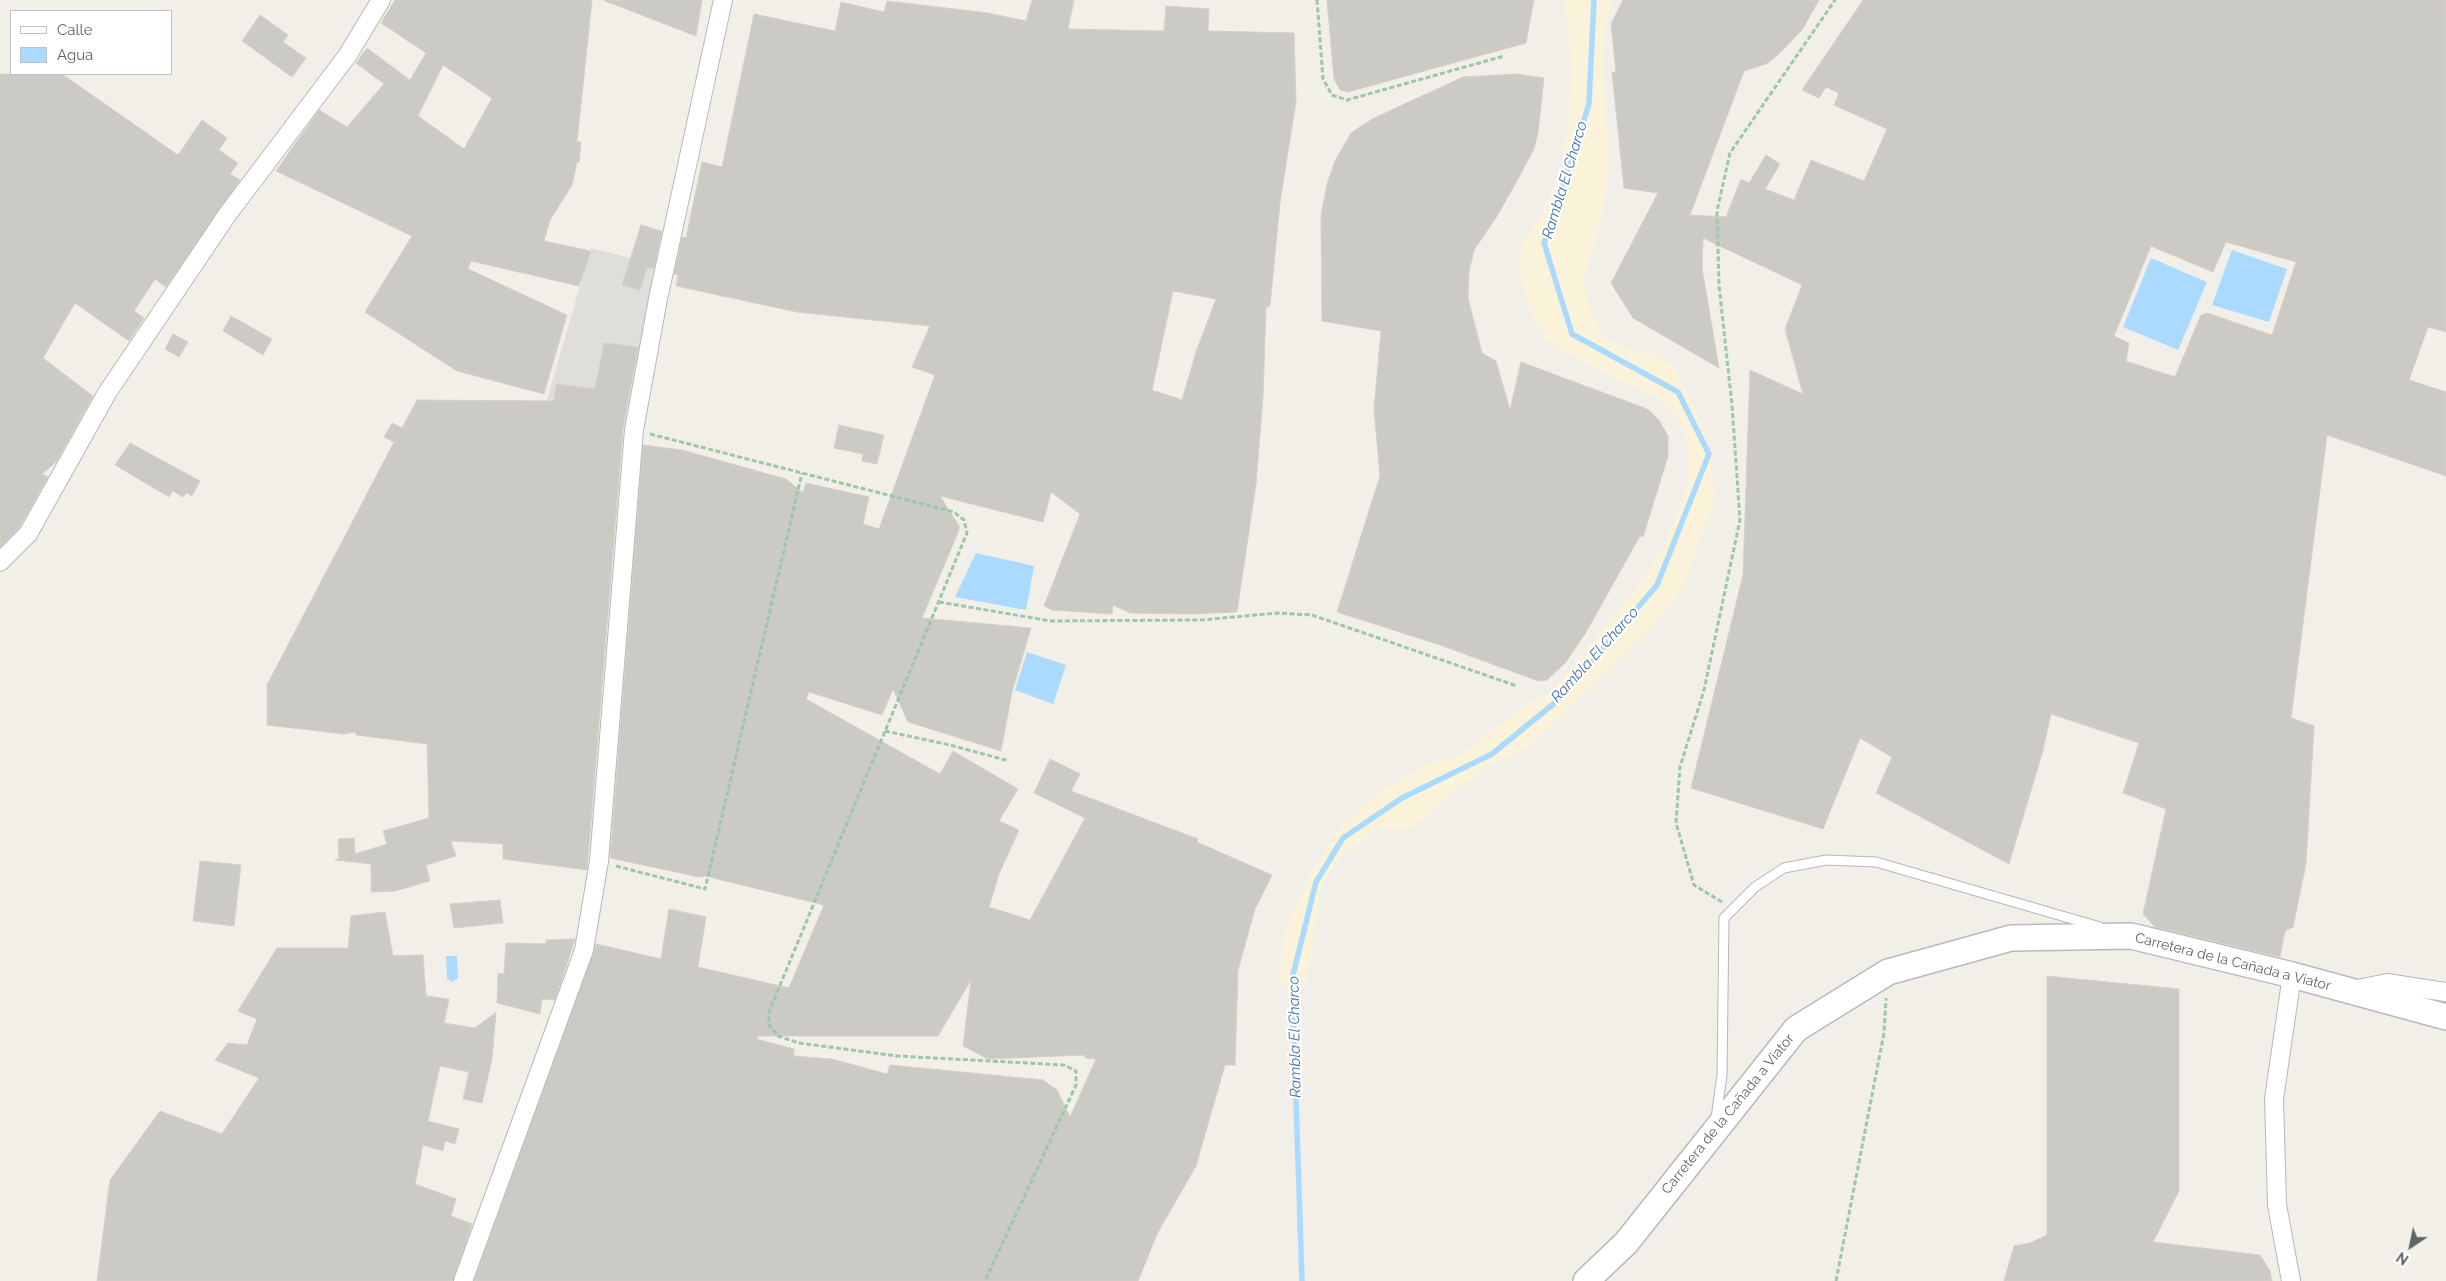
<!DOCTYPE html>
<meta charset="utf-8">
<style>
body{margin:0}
#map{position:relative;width:2446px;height:1281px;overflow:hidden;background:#f1efe8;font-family:Raleway,sans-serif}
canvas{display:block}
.legend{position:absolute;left:10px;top:10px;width:162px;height:65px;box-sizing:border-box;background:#fff;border:1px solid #bfc1c3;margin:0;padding:6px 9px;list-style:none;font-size:15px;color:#5f6368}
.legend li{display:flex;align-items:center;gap:10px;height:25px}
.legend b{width:25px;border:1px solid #bfc1c3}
.north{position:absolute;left:2386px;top:1221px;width:50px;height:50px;-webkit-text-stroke:4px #fff;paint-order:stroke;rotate:214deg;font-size:14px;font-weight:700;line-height:20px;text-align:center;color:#5f6368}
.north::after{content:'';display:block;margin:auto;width:18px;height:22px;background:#5f6368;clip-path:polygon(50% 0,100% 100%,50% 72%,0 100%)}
</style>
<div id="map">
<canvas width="2446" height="1281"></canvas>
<ul class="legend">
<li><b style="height:6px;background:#fff"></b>Calle</li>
<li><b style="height:14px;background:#aadaff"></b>Agua</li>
</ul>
<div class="north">N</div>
</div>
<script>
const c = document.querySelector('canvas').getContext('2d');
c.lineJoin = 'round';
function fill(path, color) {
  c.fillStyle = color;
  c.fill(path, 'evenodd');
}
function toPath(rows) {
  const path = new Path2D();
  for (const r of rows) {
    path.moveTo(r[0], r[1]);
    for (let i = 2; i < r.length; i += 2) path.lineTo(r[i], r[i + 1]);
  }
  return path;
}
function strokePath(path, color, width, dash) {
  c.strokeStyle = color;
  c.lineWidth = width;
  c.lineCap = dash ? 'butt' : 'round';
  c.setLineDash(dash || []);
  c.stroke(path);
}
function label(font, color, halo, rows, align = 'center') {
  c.font = font + ' Raleway,sans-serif';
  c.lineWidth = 4.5;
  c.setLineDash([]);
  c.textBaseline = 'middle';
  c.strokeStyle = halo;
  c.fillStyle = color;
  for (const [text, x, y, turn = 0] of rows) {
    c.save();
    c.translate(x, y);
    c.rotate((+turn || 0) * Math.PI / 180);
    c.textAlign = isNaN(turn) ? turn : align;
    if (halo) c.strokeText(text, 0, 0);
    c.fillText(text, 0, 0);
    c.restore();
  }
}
fill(toPath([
 [591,248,658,265,623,424,542,417]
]), '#e0deda');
fill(toPath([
 [1564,0,1612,0,1604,35,1603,71,1609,172,1601,219,1583,284,1592,315,1604,338,1625,348,1657,355,1675,369,1689,395,1710,448,1715,497,1683,587,1652,627,1561,717,1520,752,1479,771,1410,829,1374,829,1342,856,1321,887,1305,988,1278,984,1286,927,1312,871,1340,828,1367,802,1399,780,1431,763,1456,758,1535,698,1550,694,1639,585,1661,552,1688,485,1688,444,1677,415,1661,399,1602,372,1546,340,1530,309,1521,279,1520,255,1524,241,1541,217,1559,176,1567,135,1572,68]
]), '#fbf3d9');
fill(toPath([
 [2232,250,2287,269,2269,322,2212,305],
 [2151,258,2207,282,2178,350,2123,327],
 [976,553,1034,566,1026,610,955,597],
 [1027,652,1066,665,1053,704,1015,690],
 [446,956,457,956,458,978,453,982,447,979]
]), '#aadaff');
strokePath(toPath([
 [1302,1281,1292,979,1316,882,1343,838,1402,798,1492,754,1562,697,1657,585,1709,454,1678,392,1572,334,1544,243,1589,104,1594,0]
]), '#aadaff', 5.5);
const building = toPath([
 [395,0,592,0,577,142,581,142,579,162,577,162,572,185,550,220,544,241,591,251,579,286,471,261,468,269,567,315,544,394,457,371,365,312,412,236,276,171,319,110,347,127,384,84,356,63,367,48,410,80,426,53,381,23,395,0],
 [443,65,492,98,464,149,418,116,443,65],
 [605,0,702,0,696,36,605,1,605,0],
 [1032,0,1074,0,1068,29,1164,31,1166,6,1209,9,1208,31,1294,33,1296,102,1280,202,1270,306,1266,307,1263,397,1256,484,1237,612,1192,614,1130,613,1113,605,1112,614,1052,610,1044,606,1080,514,1051,492,1043,522,940,496,959,526,959,530,922,618,1031,628,1012,692,1001,751,908,722,893,689,882,715,809,692,806,699,940,774,953,751,1018,789,999,821,1019,830,999,874,989,907,1030,920,1085,818,1034,793,1050,759,1080,774,1071,791,1198,839,1197,842,1272,875,1255,909,1238,970,1235,1065,1225,1065,1196,1166,1157,1234,1138,1281,474,1281,596,944,661,959,669,909,706,917,698,967,789,988,824,905,705,876,699,877,610,858,643,445,682,450,786,479,803,493,806,483,869,497,863,524,879,529,935,375,912,367,930,326,797,312,676,286,678,275,674,274,682,237,686,238,702,162,722,167,754,14,835,31,841,2,884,12,887,1,988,13,1026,21,1032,0],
 [1173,291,1216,299,1196,352,1182,400,1152,390,1173,291],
 [971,980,963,1046,988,1059,1085,1055,1085,1058,1096,1059,1070,1117,1057,1090,1043,1080,890,1065,887,1074,832,1059,794,1056,794,1049,757,1039,757,1036,938,1036,971,980],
 [1327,0,1534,0,1526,43,1348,92,1340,90,1334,79,1327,0],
 [1623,0,1819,0,1802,30,1777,56,1766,64,1744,71,1690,215,1726,217,1741,179,1749,183,1766,155,1780,164,1765,189,1794,200,1811,160,1864,181,1887,129,1834,105,1839,93,1826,87,1819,98,1802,90,1863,0,2446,0,2446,332,2428,327,2409,380,2446,392,2446,476,2327,435,2291,718,2314,726,2306,864,2293,927,2285,931,2280,957,2155,927,2143,914,2166,809,2123,793,2139,743,2051,714,2042,754,2009,864,1876,793,1892,757,1860,738,1823,829,1691,788,1743,575,1750,370,1803,394,1785,329,1802,285,1703,238,1702,268,1719,368,1633,318,1611,283,1658,193,1624,188,1612,72,1616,72,1611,24,1623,0],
 [2226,242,2296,262,2272,335,2207,313,2201,315,2175,377,2126,361,2129,343,2114,336,2151,246,2213,272,2226,242],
 [260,15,288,35,283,42,306,58,292,77,242,41,260,15],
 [0,74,62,74,178,155,202,120,227,138,219,150,238,163,230,174,240,180,166,287,155,279,134,311,144,318,129,341,75,303,43,358,93,396,56,462,42,474,48,477,19,528,0,547,0,74],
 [1517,74,1544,78,1538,133,1534,149,1518,179,1497,216,1474,250,1469,272,1468,298,1482,353,1496,361,1510,410,1521,362,1647,409,1659,420,1668,436,1668,456,1643,537,1640,536,1585,634,1565,663,1547,680,1538,681,1443,646,1337,612,1380,476,1374,409,1381,331,1322,321,1321,216,1327,184,1335,161,1351,133,1372,119,1463,77,1517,74],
 [641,225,662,231,654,269,647,267,640,290,622,285,641,225],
 [231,316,272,339,263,355,223,331,231,316],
 [173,334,188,342,179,357,165,349,173,334],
 [604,343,638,347,623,429,587,870,503,859,503,844,451,841,456,856,426,865,430,881,395,891,371,892,371,864,335,860,339,858,338,839,354,838,355,854,387,844,383,831,429,818,427,744,356,735,355,732,344,734,267,725,267,685,394,442,384,437,392,423,402,428,417,400,554,401,556,384,595,389,604,343],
 [839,425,884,435,877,464,862,461,863,454,834,448,839,425],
 [130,443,200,481,192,496,186,493,183,497,173,491,169,497,115,465,130,443],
 [200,861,241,865,234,926,193,921,200,861],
 [500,900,503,923,454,928,450,904,500,900],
 [385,912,393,956,423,955,426,996,449,999,444,1023,475,1028,496,1012,492,1059,482,1103,463,1099,469,1072,440,1066,428,1121,459,1129,455,1144,445,1141,443,1151,423,1145,415,1184,456,1199,451,1216,472,1224,453,1281,97,1281,110,1180,160,1111,222,1134,259,1078,215,1060,228,1043,247,1045,257,1019,238,1011,277,948,348,948,351,916,385,912],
 [575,939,555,1000,542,999,540,1014,497,1003,498,973,504,974,506,943,546,944,546,940,575,939],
 [2047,976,2179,989,2179,1191,2153,1242,2260,1255,2270,1271,2272,1281,2004,1281,2014,1246,2030,1243,2047,1235,2047,976]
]);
fill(building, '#cccac5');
strokePath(building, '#d6d1c6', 1);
const lane = toPath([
 [1716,1118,1722,1075,1724,918,1755,887,1784,868,1826,860,1876,862,2100,927]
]);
const street = toPath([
 [0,562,28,534,107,393,227,215,347,56,381,0],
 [2353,990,2387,983,2446,992],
 [463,1281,584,950,599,861,634,430,658,299,723,0],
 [2291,1281,2277,1205,2274,1099,2292,975]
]);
const secondary = toPath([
 [1586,1281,1626,1243,1796,1029,1888,972,2011,938,2131,936,2292,975,2446,1017]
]);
strokePath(lane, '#b5b8bc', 11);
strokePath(street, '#b5b8bc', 20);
strokePath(secondary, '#b6babf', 28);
strokePath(toPath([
 [1317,0,1323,79,1332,95,1347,100,1504,56],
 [650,434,954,512,964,520,967,533,769,1012,769,1025,778,1036,799,1043,897,1056,1064,1065,1076,1071,1076,1085,985,1281],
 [939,602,1051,621,1201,620,1277,613,1312,615,1517,686],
 [885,731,950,745,1009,761],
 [616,866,705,889,802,473],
 [1722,902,1694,885,1676,823,1680,767,1704,690,1740,520,1732,405,1719,285,1717,211,1730,153,1835,0],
 [1836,1281,1884,1033,1886,998]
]), '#9cc7a9', 3, [5, 2.5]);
strokePath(lane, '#fff', 9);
strokePath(street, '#fff', 18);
strokePath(secondary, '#fff', 25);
label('14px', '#5f6368', '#fff', [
 ["Carretera de la Cañada a Viator",2233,962,14],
 ["Carretera de la Cañada a Viator",1728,1114,-51]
]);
label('italic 15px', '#4174aa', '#fff', [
 ["Rambla El Charco",1565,180,-73],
 ["Rambla El Charco",1595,655,-48],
 ["Rambla El Charco",1295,1037,-91]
]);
</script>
